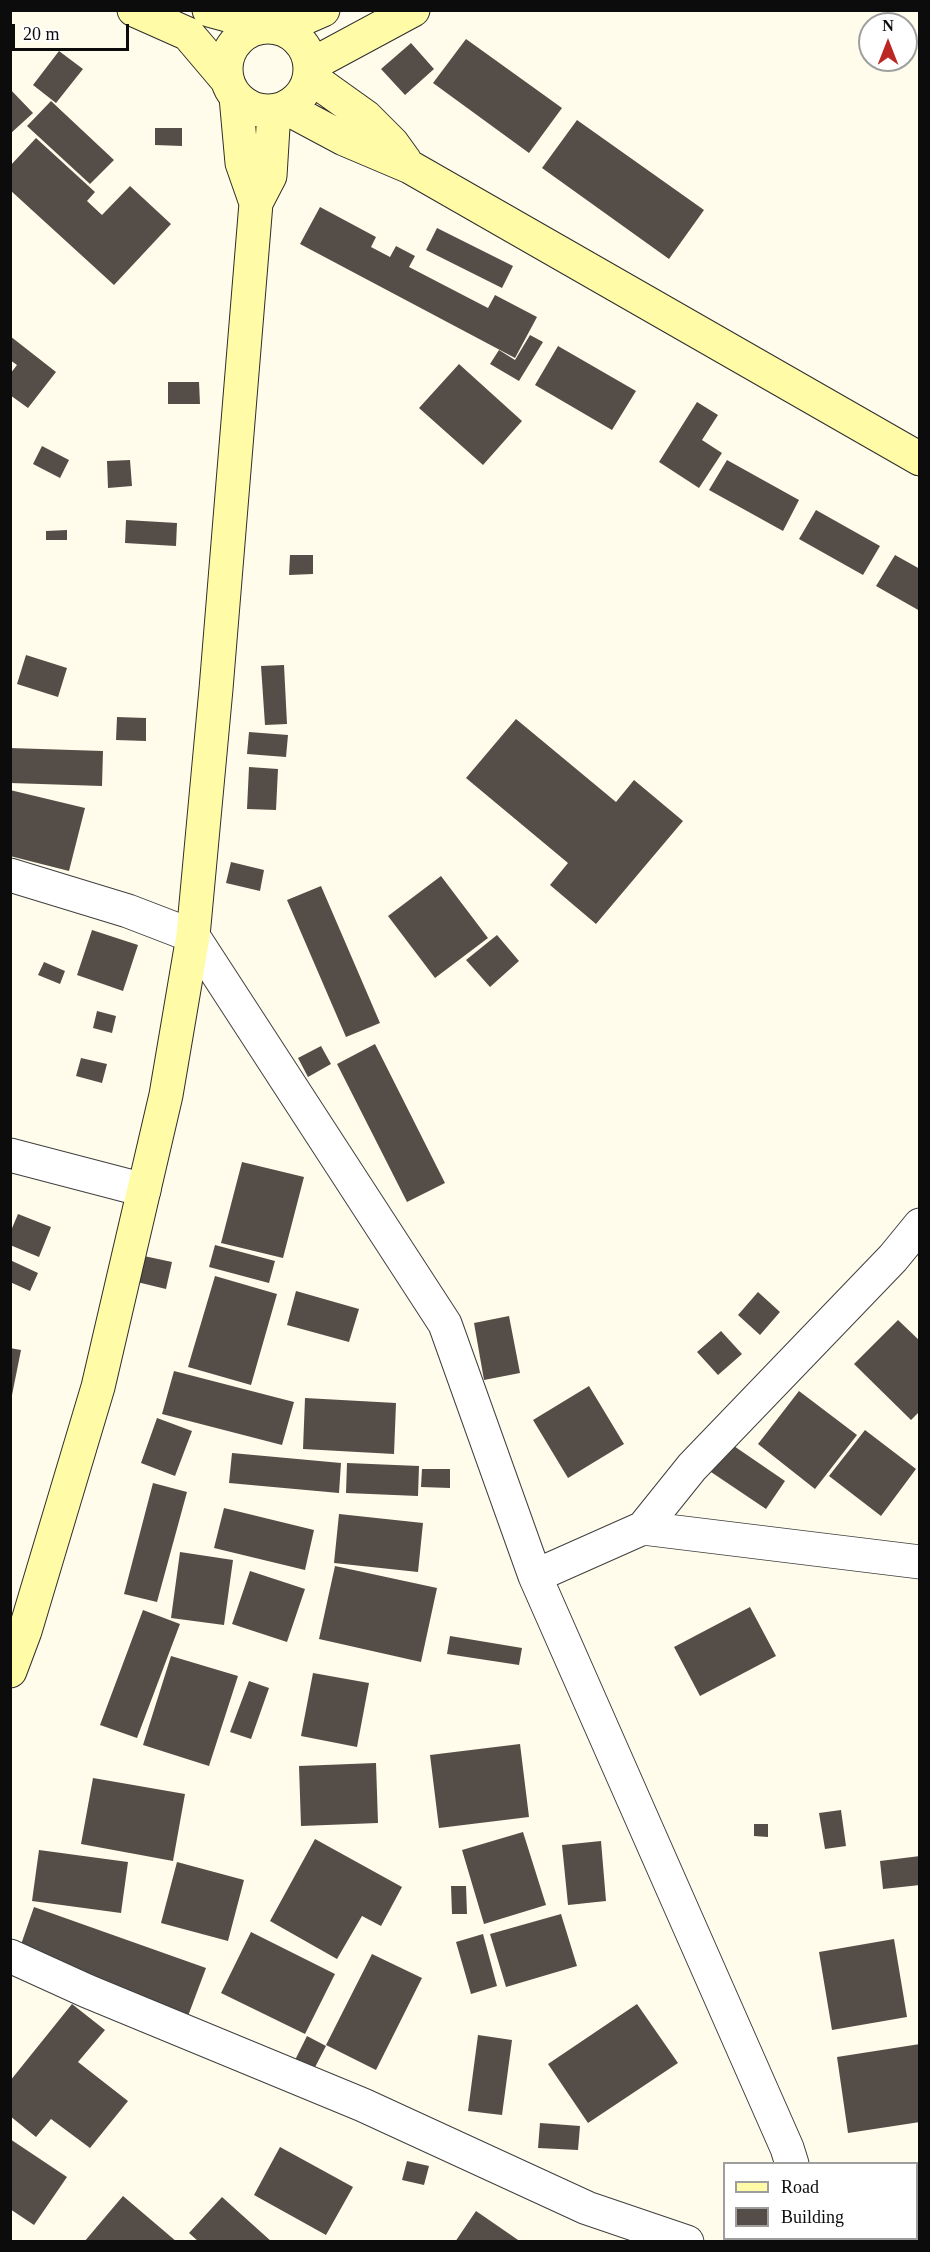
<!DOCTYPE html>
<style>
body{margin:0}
#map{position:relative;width:930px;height:2252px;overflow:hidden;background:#fffceb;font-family:Georgia,serif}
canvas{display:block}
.frame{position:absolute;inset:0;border:12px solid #0c0c0c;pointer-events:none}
.legend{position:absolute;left:723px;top:2162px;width:195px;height:78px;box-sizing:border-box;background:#fff;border:2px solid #9e9e9e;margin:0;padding:8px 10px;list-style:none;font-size:18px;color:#0c0c0c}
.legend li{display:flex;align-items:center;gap:12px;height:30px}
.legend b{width:30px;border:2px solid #9e9e9e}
.north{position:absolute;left:858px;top:12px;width:60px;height:60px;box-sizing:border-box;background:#fff;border:2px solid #9e9e9e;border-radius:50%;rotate:0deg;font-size:16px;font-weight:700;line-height:24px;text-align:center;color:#0c0c0c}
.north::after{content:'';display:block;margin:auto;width:21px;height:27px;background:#bc2724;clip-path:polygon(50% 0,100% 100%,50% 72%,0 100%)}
.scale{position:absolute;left:12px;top:24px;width:117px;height:27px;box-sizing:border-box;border:3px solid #0c0c0c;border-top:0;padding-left:8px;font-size:18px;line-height:21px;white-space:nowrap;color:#0c0c0c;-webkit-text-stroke:4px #fff;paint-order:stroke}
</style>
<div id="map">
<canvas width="930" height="2252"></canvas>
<div class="frame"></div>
<ul class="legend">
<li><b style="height:8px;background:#fffba6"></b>Road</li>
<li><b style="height:16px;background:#554e48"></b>Building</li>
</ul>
<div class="north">N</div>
<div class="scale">20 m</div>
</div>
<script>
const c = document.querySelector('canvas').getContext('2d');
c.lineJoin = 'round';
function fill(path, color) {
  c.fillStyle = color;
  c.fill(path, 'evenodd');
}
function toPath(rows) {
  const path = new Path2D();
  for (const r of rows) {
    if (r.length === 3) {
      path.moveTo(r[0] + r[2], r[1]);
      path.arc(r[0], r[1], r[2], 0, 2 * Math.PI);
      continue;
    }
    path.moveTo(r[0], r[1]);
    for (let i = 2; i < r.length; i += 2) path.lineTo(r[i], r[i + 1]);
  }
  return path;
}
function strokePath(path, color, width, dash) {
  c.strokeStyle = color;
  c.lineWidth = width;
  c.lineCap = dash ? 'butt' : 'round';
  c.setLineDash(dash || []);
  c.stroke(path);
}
fill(toPath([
 [466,39,562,108,529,153,433,83],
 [411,43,434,69,405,95,381,69],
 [59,51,83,69,56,103,33,85],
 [10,89,33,113,10,134],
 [51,101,114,160,90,184,27,126],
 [577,120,704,210,669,259,542,168],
 [155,128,182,128,182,146,155,145],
 [36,138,95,192,87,201,102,215,130,186,171,224,114,285,10,190,10,166],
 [320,207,376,237,371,247,390,257,396,246,415,256,409,267,488,308,495,295,537,317,515,358,300,244],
 [437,228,513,266,502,288,426,250],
 [530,335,543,342,519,381,490,364,499,350,515,360],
 [10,336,56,372,28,408,10,395,10,374,17,365,10,360],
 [558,346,636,391,612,430,535,385],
 [459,364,522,421,483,465,419,408],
 [168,382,199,382,200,404,168,404],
 [697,402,718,415,702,440,722,453,699,488,659,462],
 [42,446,69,460,60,478,33,464],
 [130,460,132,486,108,488,107,461],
 [727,460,799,500,783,531,709,490],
 [816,510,880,546,863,575,799,539],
 [126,520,177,523,176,546,125,543],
 [67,530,67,540,46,540,46,531],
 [290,555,313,555,313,574,289,575],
 [895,555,920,569,920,611,876,586],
 [26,655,67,668,58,697,17,684],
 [284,665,287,724,265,725,261,666],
 [117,717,146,718,146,741,116,740],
 [516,719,616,802,634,780,683,821,596,924,550,885,568,863,466,778],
 [249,732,288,735,286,757,247,754],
 [10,748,103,751,102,786,10,783],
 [249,767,278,769,276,810,247,809],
 [10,790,85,808,69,871,10,856],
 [231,862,264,870,260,891,226,883],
 [441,876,488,938,435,978,388,916],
 [321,886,380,1023,346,1037,287,900],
 [92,930,138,945,123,991,77,975],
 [497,935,519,961,490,987,466,960],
 [44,962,65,971,60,984,38,975],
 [97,1011,116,1016,112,1033,93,1028],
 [375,1044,445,1183,407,1202,337,1064],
 [321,1046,331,1064,308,1077,298,1058],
 [81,1058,107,1064,102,1083,76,1076],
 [242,1162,304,1177,283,1258,221,1243],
 [18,1214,51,1227,39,1257,10,1245,10,1233],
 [215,1245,275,1261,269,1283,209,1267],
 [144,1256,172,1262,166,1289,137,1282],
 [10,1260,38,1273,30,1291,10,1282],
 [215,1276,277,1294,251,1385,188,1367],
 [296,1291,359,1309,349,1342,287,1325],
 [758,1292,780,1312,760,1335,738,1315],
 [509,1316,520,1373,484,1380,474,1323],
 [898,1320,920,1341,920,1411,911,1420,854,1364],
 [721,1331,742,1354,718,1375,697,1352],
 [10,1348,21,1350,12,1395,10,1395],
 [174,1371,294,1402,282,1445,162,1414],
 [589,1386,624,1444,568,1478,533,1420],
 [799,1391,857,1435,815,1489,758,1444],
 [305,1398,396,1403,394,1454,303,1449],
 [157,1418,192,1431,175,1476,141,1463],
 [865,1430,916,1469,881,1516,829,1476],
 [731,1444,785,1481,766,1509,711,1472],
 [232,1453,341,1463,339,1493,229,1483],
 [347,1463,419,1466,418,1496,346,1493],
 [422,1469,450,1469,450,1488,421,1487],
 [153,1483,187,1492,157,1602,124,1594],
 [224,1508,314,1530,305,1570,214,1548],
 [339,1514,423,1523,418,1572,334,1563],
 [180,1552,233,1560,224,1625,171,1618],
 [335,1566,437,1588,421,1662,319,1639],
 [250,1571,305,1589,287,1642,232,1624],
 [750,1607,776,1656,700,1696,674,1647],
 [143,1610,180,1624,137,1738,100,1725],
 [450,1636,522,1648,519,1665,447,1654],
 [171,1656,238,1676,209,1766,143,1745],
 [313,1673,369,1683,357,1747,301,1736],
 [249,1681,269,1688,251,1739,230,1732],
 [520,1744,529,1817,439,1828,430,1755],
 [376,1763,378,1823,301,1826,299,1766],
 [93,1778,185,1794,173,1861,81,1844],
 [841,1810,846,1846,825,1849,819,1813],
 [754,1824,768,1824,768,1837,754,1836],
 [523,1832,546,1905,484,1924,462,1850],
 [315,1839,402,1887,381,1926,362,1916,337,1959,270,1921],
 [601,1841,606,1901,568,1905,562,1845],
 [39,1850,128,1862,121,1913,32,1901],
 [920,1856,920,1885,883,1889,880,1861],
 [177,1862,244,1880,228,1941,161,1923],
 [451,1886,466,1886,467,1914,452,1914],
 [34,1907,206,1968,188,2016,17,1956],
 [561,1914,577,1966,506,1987,490,1934],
 [251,1932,335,1974,305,2034,221,1993],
 [483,1934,497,1986,471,1994,456,1942],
 [894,1939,907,2017,832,2030,819,1952],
 [372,1954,422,1978,376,2070,326,2045],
 [72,2004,105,2030,78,2062,128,2101,90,2148,51,2119,36,2137,10,2116,10,2081],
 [637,2004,678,2063,588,2123,548,2064],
 [478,2035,512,2040,502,2115,468,2111],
 [307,2036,326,2046,311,2075,292,2066],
 [920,2044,920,2122,848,2133,837,2057],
 [540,2123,580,2126,578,2150,538,2148],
 [10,2139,67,2177,34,2225,10,2209],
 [280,2147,353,2187,326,2235,254,2195],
 [407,2161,429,2166,424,2185,402,2180],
 [123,2196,177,2242,84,2242],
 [222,2197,272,2242,199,2242,189,2233],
 [476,2211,521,2242,455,2242]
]), '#554e48');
const minor = toPath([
 [10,875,128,911,193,936,445,1324,535,1576,787,2148,792,2164],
 [10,1155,144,1190],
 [643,1528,692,1467,893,1258,920,1225],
 [535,1576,643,1528,920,1562],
 [10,1956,87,1991,363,2105,587,2208,687,2242],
 [816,2238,817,2242]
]);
const secondary = toPath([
 [134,10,188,34,227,80],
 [209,10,268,26],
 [268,69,42],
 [282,28,323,10],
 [311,65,413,10],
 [310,77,366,117,392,143,405,161],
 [286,108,344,139,410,167,920,459],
 [256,203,270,176,274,111],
 [10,1671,25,1631,98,1387,166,1095,193,936,216,689,256,203,242,163,236,97]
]);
strokePath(minor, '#3f3f3f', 35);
strokePath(secondary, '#2e2e2e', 35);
strokePath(minor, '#fff', 33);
strokePath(secondary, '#fffba6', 33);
</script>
